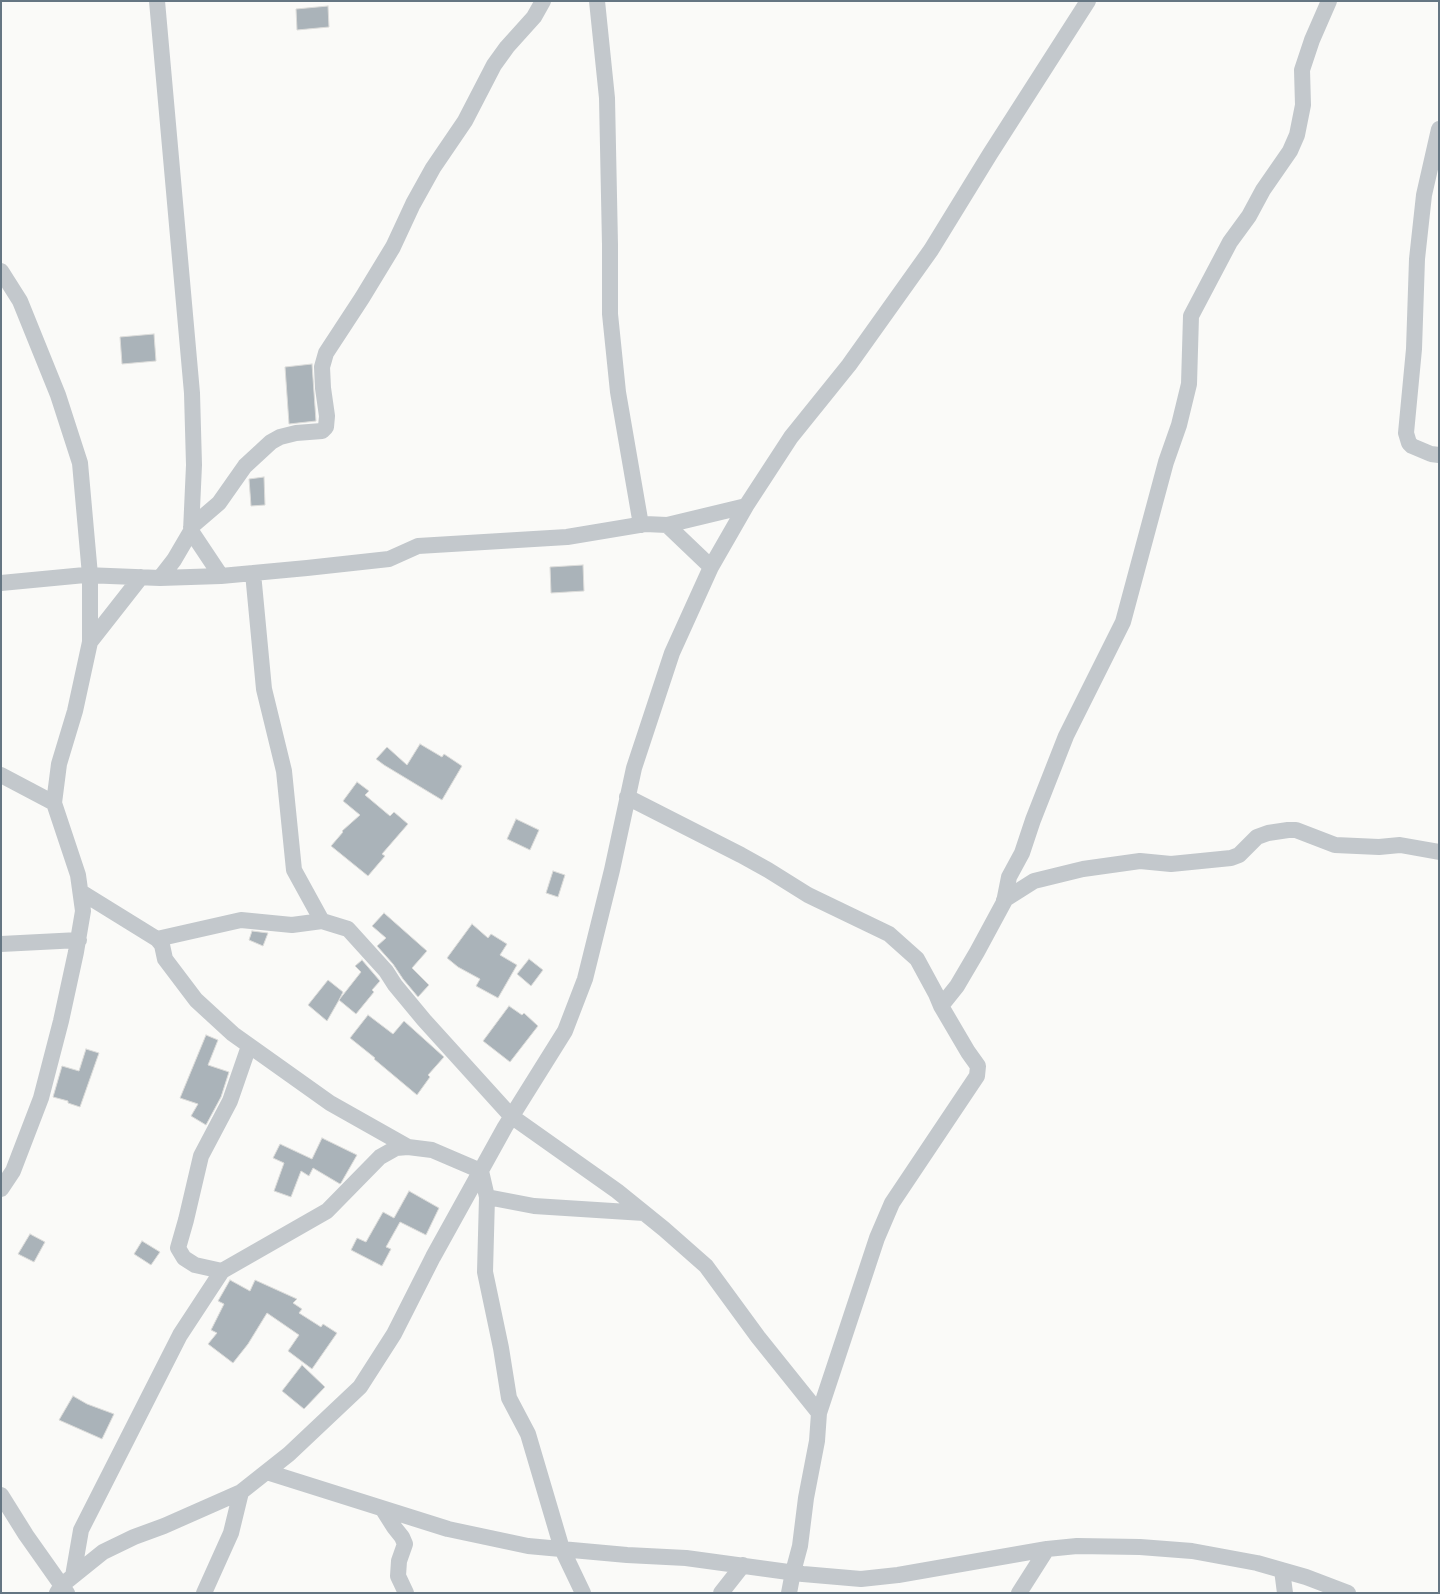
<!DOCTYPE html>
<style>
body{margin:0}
#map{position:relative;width:1440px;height:1594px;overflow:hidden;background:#fafaf8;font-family:Overpass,sans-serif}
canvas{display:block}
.frame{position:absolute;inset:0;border:2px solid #657683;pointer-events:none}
</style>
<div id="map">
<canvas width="1440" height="1594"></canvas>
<div class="frame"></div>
</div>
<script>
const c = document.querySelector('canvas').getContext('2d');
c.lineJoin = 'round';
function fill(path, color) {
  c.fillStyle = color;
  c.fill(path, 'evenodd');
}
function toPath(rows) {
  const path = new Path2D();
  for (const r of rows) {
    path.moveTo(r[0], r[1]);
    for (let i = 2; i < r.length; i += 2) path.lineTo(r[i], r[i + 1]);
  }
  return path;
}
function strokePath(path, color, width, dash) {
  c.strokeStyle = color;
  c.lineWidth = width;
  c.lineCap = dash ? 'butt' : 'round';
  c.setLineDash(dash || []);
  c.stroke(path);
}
const building = toPath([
 [328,6,329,27,297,30,296,9,328,6],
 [154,334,156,361,122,364,120,337,154,334],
 [312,364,316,421,289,424,285,367,312,364],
 [264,477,265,505,251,506,249,479,264,477],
 [583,565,584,591,551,593,550,567,583,565],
 [420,744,442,757,444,754,462,766,442,800,384,765,376,759,387,747,407,765,420,744],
 [357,782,369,791,365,795,390,816,394,812,408,824,382,854,385,856,368,876,331,846,343,832,342,831,360,815,343,801,357,782],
 [516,819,539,830,530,850,507,839,516,819],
 [553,871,565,875,558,897,546,893,553,871],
 [384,913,427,951,412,968,429,985,418,997,403,979,393,964,377,946,386,938,372,926,384,913],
 [472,924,488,938,491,934,507,944,500,955,517,965,498,998,476,986,480,979,458,967,447,958,472,924],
 [252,931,268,933,263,946,249,940,252,931],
 [529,959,543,970,531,986,517,974,529,959],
 [362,960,380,981,372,990,374,992,356,1014,339,1000,327,1021,308,1005,328,980,343,992,339,1000,361,972,355,966,362,960],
 [509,1006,522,1015,524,1013,538,1026,510,1062,483,1041,509,1006],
 [368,1015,393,1034,404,1021,444,1057,428,1075,430,1077,417,1095,374,1059,375,1058,350,1038,368,1015],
 [206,1035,218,1040,208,1065,229,1072,221,1097,206,1125,191,1116,198,1104,180,1098,206,1035],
 [86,1049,99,1053,80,1107,68,1103,68,1101,53,1097,62,1066,79,1071,86,1049],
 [322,1138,357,1155,341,1183,340,1184,313,1168,309,1176,301,1171,291,1197,274,1191,284,1163,273,1158,280,1144,312,1159,322,1138],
 [409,1191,439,1208,426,1235,400,1222,386,1247,391,1249,382,1266,351,1250,357,1238,366,1242,383,1212,394,1218,409,1191],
 [30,1234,45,1242,34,1262,18,1254,30,1234],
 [142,1241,160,1252,151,1265,134,1254,142,1241],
 [230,1280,250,1291,255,1280,297,1299,293,1303,302,1309,299,1313,321,1327,323,1324,337,1333,312,1369,288,1351,299,1335,267,1313,248,1344,233,1363,208,1344,217,1333,211,1330,224,1304,218,1301,230,1280],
 [302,1365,325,1387,304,1409,282,1391,302,1365],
 [73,1396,87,1404,114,1414,102,1439,59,1420,73,1396]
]);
fill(building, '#aab3b9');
strokePath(building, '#dcdcda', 1);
strokePath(toPath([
 [157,1,192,393,194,465,191,531,174,560,160,578],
 [597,1,607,98,610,245,610,314,618,392,641,525],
 [1439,129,1424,195,1417,259,1414,349,1406,433,1409,443,1412,446,1431,454,1439,455],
 [1,271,20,301,58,395,80,463,90,575,90,642,75,711,59,764,54,803,78,875,83,911,76,952,61,1021,41,1098,13,1171,1,1189],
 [667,525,711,567],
 [191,527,219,503,245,466,271,442,280,437,296,433,322,431,326,427,327,416,323,388,322,367,326,353,362,298,393,247,413,204,433,168,465,121,494,65,507,47,534,17,543,1],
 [191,531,221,576],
 [253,573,264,689,284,771,294,870,322,921],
 [1,583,85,575,160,578,221,576,307,568,389,559,418,546,567,537,645,524,667,525,746,506],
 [90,642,141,577],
 [1,775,54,803],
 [627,797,741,855,768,870,808,895,889,934,917,959,936,994,941,1006,968,1052,978,1066,977,1076,892,1203,877,1238,819,1413,817,1441,806,1498,800,1546,793,1572,789,1593],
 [81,892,157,939,162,945,165,959,196,1000,233,1034,330,1103,408,1147],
 [1004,900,1034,881,1083,869,1140,861,1171,864,1231,858,1239,855,1257,837,1268,833,1288,830,1296,830,1335,845,1379,847,1400,845,1439,852],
 [157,939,241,920,292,925,322,921,348,929,386,971,395,985,424,1020,511,1116,617,1191,664,1229,706,1266,758,1337,819,1413],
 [1,944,79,940],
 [941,1006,957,986,977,952,1004,902,1009,877,1022,853,1033,820,1066,736,1123,622,1166,462,1179,425,1189,384,1191,316,1230,242,1249,216,1263,190,1290,151,1297,135,1303,105,1302,70,1312,40,1329,1],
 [487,1197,534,1206,644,1213],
 [222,1271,195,1265,184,1258,178,1248,186,1220,201,1156,230,1101,249,1046],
 [267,1472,448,1529,528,1546,627,1555,686,1558,803,1574,861,1579,898,1575,1047,1549,1077,1546,1140,1547,1192,1551,1257,1563,1306,1577,1348,1593],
 [1,1495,26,1535,67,1593],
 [382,1508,394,1527,402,1537,405,1544,399,1561,398,1576,406,1593],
 [1282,1570,1285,1593],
 [73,1576,81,1530,180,1335,222,1271,327,1211,380,1157,396,1148,408,1147,432,1150,481,1171,487,1197,485,1272,501,1348,509,1398,528,1434,562,1549,583,1593],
 [57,1593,62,1585,103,1552,134,1537,164,1526,241,1492,289,1454,360,1387,394,1334,433,1257,505,1127,565,1031,585,979,612,870,634,768,672,653,711,567,746,506,791,437,849,365,931,250,990,154,1088,1],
 [204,1593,231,1533,241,1492],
 [721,1593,743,1565],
 [1019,1593,1047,1549]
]), '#c3c8cc', 16);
</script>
